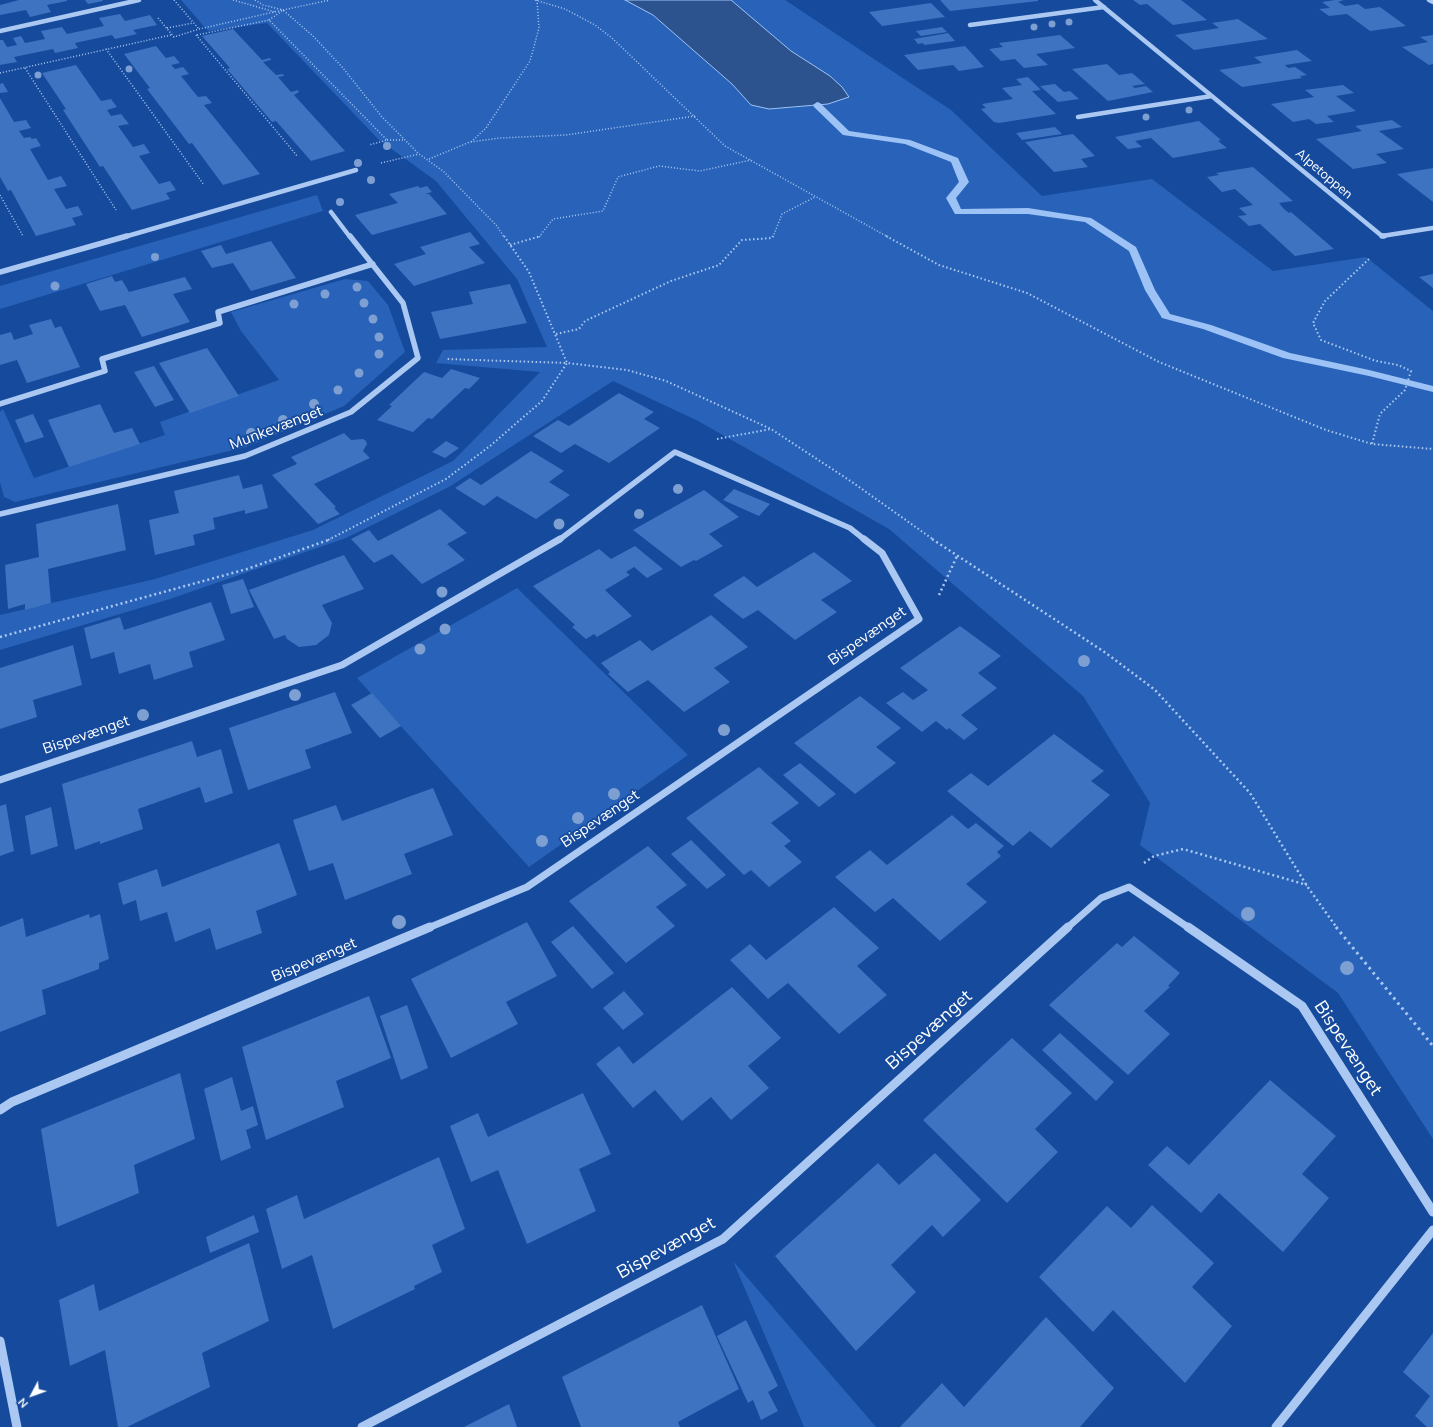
<!DOCTYPE html>
<meta charset="utf-8">
<style>
body{margin:0}
#map{position:relative;width:1433px;height:1427px;overflow:hidden;background:#154a9c;font-family:Mulish,sans-serif}
canvas{display:block}
.north{position:absolute;left:12px;top:1375px;width:40px;height:40px;-webkit-text-stroke:3px #154a9c;paint-order:stroke;rotate:229deg;font-size:11px;font-weight:700;line-height:16px;text-align:center;color:#fff}
.north::after{content:'';display:block;margin:auto;width:14px;height:18px;background:#fff;clip-path:polygon(50% 0,100% 100%,50% 72%,0 100%)}
</style>
<div id="map">
<canvas width="1433" height="1427"></canvas>
<div class="north">N</div>
</div>
<script>
const c = document.querySelector('canvas').getContext('2d');
c.lineJoin = 'round';
function fill(path, color) {
  c.fillStyle = color;
  c.fill(path, 'evenodd');
}
function toPath(rows) {
  const path = new Path2D();
  for (const r of rows) {
    path.moveTo(r[0], r[1]);
    for (let i = 2; i < r.length; i += 2) path.lineTo(r[i], r[i + 1]);
  }
  return path;
}
function strokePath(path, color, width, dash) {
  c.strokeStyle = color;
  c.lineWidth = width;
  c.lineCap = dash ? 'butt' : 'round';
  c.setLineDash(dash || []);
  c.stroke(path);
}
function label(font, color, halo, rows, align = 'center') {
  c.font = font + ' Mulish,sans-serif';
  c.lineWidth = 3.5;
  c.setLineDash([]);
  c.textBaseline = 'middle';
  c.strokeStyle = halo;
  c.fillStyle = color;
  for (const [text, x, y, turn = 0] of rows) {
    c.save();
    c.translate(x, y);
    c.rotate((+turn || 0) * Math.PI / 180);
    c.textAlign = isNaN(turn) ? turn : align;
    if (halo) c.strokeText(text, 0, 0);
    c.fillText(text, 0, 0);
    c.restore();
  }
}
fill(toPath([
 [181,0,785,0,951,110,1042,196,1152,179,1273,271,1366,257,1433,311,1433,1139,1338,993,1140,845,1150,803,1083,696,889,529,698,421,613,381,449,487,346,538,170,599,0,650,0,615,155,579,313,530,453,461,540,372,436,363,443,350,547,347,517,279,436,181,379,140,267,23,208,31],
 [317,195,323,211,0,309,0,286],
 [345,279,368,281,388,305,405,352,344,406,246,447,15,502,4,497,0,482,0,412,3,409,34,478,165,435,160,422,279,380,241,331,231,312],
 [517,588,688,755,529,867,357,678],
 [733,1261,876,1427,804,1427]
]), '#2863b9');
const water = toPath([
 [625,0,731,0,791,51,830,76,842,87,849,97,828,104,769,109,751,105,732,84,653,15,625,0]
]);
fill(water, '#2d538f');
strokePath(water, '#9dc2f5', 1);
fill(toPath([
 [817,102,820,103,849,131,910,140,958,158,969,182,956,198,961,209,1028,208,1091,218,1136,247,1155,290,1170,314,1211,325,1290,353,1369,370,1433,386,1433,392,1369,376,1283,358,1203,329,1162,318,1145,290,1129,251,1085,222,1028,214,955,214,946,198,959,182,951,162,905,144,843,135,814,107,813,105,817,102]
]), '#9dc2f5');
fill(toPath([
 [19,0,67,0,67,1,47,5,51,12,30,17,26,10,0,15,0,5],
 [85,0,102,0,103,1,88,4],
 [940,0,1038,0,1038,1,950,11],
 [1133,0,1181,0,1207,20,1173,25,1147,4,1140,5],
 [1335,0,1344,0,1338,2,1345,6,1358,4,1365,9,1380,7,1406,26,1370,31,1347,14,1329,16,1319,9,1330,8,1322,2],
 [931,3,945,17,882,26,869,12],
 [120,14,125,21,150,15,157,25,133,30,137,34,115,39,112,35,75,43,78,48,55,53,53,49,14,57,17,62,0,65,0,40,3,40,7,47,17,45,13,38,21,36,25,43,45,39,41,31,62,27,67,34,104,26,99,18],
 [1238,19,1268,39,1194,50,1175,35,1219,28,1212,23],
 [942,27,947,32,921,36,916,31],
 [233,29,262,60,270,58,271,60,263,62,276,75,283,74,284,76,278,77,291,92,298,90,299,92,294,95,345,151,311,161,276,121,272,122,227,69,230,68,202,36],
 [948,33,955,41,924,45,923,43,918,44,914,39],
 [1060,35,1075,48,1036,54,1048,65,1024,68,1015,59,1001,61,989,49,1003,47,999,43],
 [1433,35,1433,64,1429,65,1402,47,1428,42,1420,37],
 [156,46,166,58,174,56,180,63,171,65,175,69,183,67,189,74,181,76,198,97,206,96,212,103,204,105,260,174,223,185,192,143,189,144,147,89,150,88,124,54],
 [965,46,984,67,959,71,953,65,918,70,904,55],
 [1297,50,1312,61,1285,65,1288,68,1295,67,1307,75,1300,76,1302,78,1242,87,1219,70,1262,63,1254,57],
 [1107,64,1119,75,1132,73,1145,84,1132,86,1135,88,1146,86,1153,92,1108,101,1072,69],
 [76,65,101,101,111,99,117,107,107,110,111,116,121,114,129,124,118,126,133,147,144,144,150,153,139,156,159,184,170,181,176,190,166,193,170,199,132,210,103,166,100,167,63,110,66,109,42,73],
 [1028,77,1041,90,1032,91,1056,114,999,123,994,122,981,109,986,108,982,104,1013,99,1002,88,1022,85,1016,79],
 [3,83,8,92,0,93,0,84],
 [1055,84,1064,92,1070,91,1079,99,1058,102,1040,86],
 [1343,85,1354,93,1336,96,1356,111,1327,116,1334,122,1316,124,1309,119,1293,122,1271,104,1314,97,1305,90],
 [0,98,14,122,26,120,31,128,19,131,24,138,30,137,32,139,36,138,41,146,30,149,48,180,61,176,67,186,54,189,66,209,78,206,83,215,72,218,76,225,36,236,11,190,8,191,0,177],
 [1392,120,1402,127,1379,131,1404,149,1376,154,1387,163,1353,169,1316,139,1362,131,1355,126],
 [1199,121,1221,140,1218,141,1227,148,1173,158,1151,138,1135,141,1142,147,1128,149,1115,137],
 [1055,127,1062,134,1022,140,1016,133],
 [1073,134,1095,156,1081,159,1088,167,1054,172,1025,142],
 [1253,167,1293,201,1279,203,1284,209,1289,213,1291,212,1334,249,1295,256,1260,224,1249,226,1238,216,1247,215,1239,208,1253,205,1235,189,1222,192,1207,177,1219,175,1216,173],
 [1433,168,1433,202,1397,174],
 [418,186,420,188,427,186,432,192,425,194,429,194,447,214,372,235,355,215,398,203,389,194],
 [470,232,480,244,469,247,485,263,414,286,394,264,426,254,420,247],
 [271,241,296,278,251,291,233,263,212,268,201,251,221,245,226,254],
 [1433,274,1433,288,1419,277],
 [112,276,115,282,122,280,129,292,185,277,192,289,173,294,190,322,142,337,125,305,100,311,86,284],
 [510,284,527,323,440,339,431,312,473,304,469,292],
 [51,319,55,328,61,326,80,367,27,383,17,360,0,365,0,335,11,332,14,340,33,334,29,325],
 [207,348,239,396,190,413,159,363],
 [154,366,174,400,155,407,134,372],
 [451,369,480,378,469,389,465,388,432,419,428,418,413,432,377,420,392,406,389,405,424,372,442,378],
 [619,393,654,412,644,419,660,428,609,463,575,444,561,453,533,436,558,420,569,426],
 [100,404,114,433,132,428,140,444,69,467,48,420],
 [33,414,44,437,25,443,15,420],
 [344,433,351,440,363,439,366,441,367,444,363,451,370,458,314,484,336,507,334,508,340,514,318,524,272,475,297,464,291,457],
 [446,441,459,448,445,458,432,452],
 [531,451,564,471,549,482,570,495,536,519,497,496,484,506,455,488,470,478,481,485],
 [239,475,243,489,262,484,268,508,245,514,245,510,213,518,215,529,193,535,195,545,155,555,149,520,179,513,174,491],
 [734,489,770,504,759,516,723,500],
 [704,490,739,517,709,534,723,546,696,561,694,560,681,567,633,530],
 [118,504,126,550,48,569,51,603,25,610,25,604,8,609,5,565,39,557,36,524],
 [440,509,467,533,447,544,465,560,422,584,392,554,374,563,351,539,369,530,378,541],
 [635,546,663,569,647,578,634,567,626,572,630,575,605,590,632,616,597,637,594,634,586,639,572,627,575,625,533,586,599,549,611,559],
 [814,552,852,581,821,600,837,612,795,640,758,610,743,619,713,595,744,576,757,587],
 [344,555,364,589,322,605,332,623,329,635,316,645,299,647,287,639,285,635,274,639,249,590],
 [243,579,254,607,231,614,222,585],
 [211,602,225,640,189,652,193,667,154,680,150,664,119,674,114,652,91,659,84,628,120,617,124,630],
 [711,615,748,647,714,668,730,682,684,712,648,680,628,692,608,674,610,672,601,663,640,640,652,651],
 [960,626,1001,656,978,673,997,688,961,715,978,729,964,740,949,728,947,730,936,721,922,732,886,703,903,692,913,700,928,690,900,668],
 [73,645,82,685,33,700,37,717,0,729,0,668],
 [335,692,352,733,305,750,311,768,248,790,229,728],
 [372,693,401,726,380,738,351,705],
 [860,696,901,728,876,747,896,763,855,794,794,743],
 [1054,734,1104,771,1091,781,1110,795,1051,848,1030,831,1013,846,947,791,971,773,988,786],
 [192,741,197,757,221,749,233,793,205,803,200,787,138,809,143,829,100,844,100,841,75,850,62,784],
 [800,763,836,794,819,807,783,775],
 [759,767,799,803,771,823,791,841,784,846,802,862,769,887,751,870,744,875,686,818],
 [433,788,453,835,404,854,412,874,345,900,333,863,309,871,293,820,336,805,342,821],
 [6,804,14,851,0,856,0,806],
 [51,807,58,846,31,855,25,816],
 [952,815,968,829,976,823,1004,846,997,852,1001,856,966,884,987,902,940,941,893,898,875,912,835,877,870,850,887,865],
 [691,840,726,875,707,889,671,854],
 [279,843,297,895,256,911,262,933,216,950,210,928,175,942,167,912,140,921,136,900,123,905,118,883,157,869,162,887],
 [648,846,687,885,656,907,675,926,626,963,569,901],
 [834,907,879,948,857,966,887,995,839,1034,788,983,768,999,730,960,750,944,766,960],
 [89,914,90,918,100,914,109,959,99,963,99,969,42,990,46,1014,0,1032,0,927,23,918,26,937],
 [527,922,557,976,506,1002,518,1024,451,1058,411,979],
 [573,926,614,973,592,989,551,942],
 [1134,936,1180,973,1168,986,1170,987,1144,1011,1170,1034,1128,1075,1049,1005,1117,943,1122,947],
 [732,987,781,1038,748,1066,769,1088,731,1120,711,1097,682,1121,655,1090,633,1108,596,1064,619,1046,633,1064],
 [624,991,644,1014,623,1030,603,1008],
 [369,996,391,1058,336,1081,344,1107,266,1140,242,1047],
 [407,1005,428,1068,401,1080,380,1016],
 [1060,1033,1114,1082,1096,1101,1042,1050],
 [1012,1038,1072,1093,1035,1129,1058,1152,1007,1203,923,1120],
 [180,1073,195,1139,134,1165,139,1193,57,1227,41,1129],
 [232,1077,241,1111,253,1106,258,1125,246,1130,251,1148,221,1161,204,1089],
 [1270,1080,1336,1136,1302,1174,1329,1198,1283,1252,1219,1193,1201,1213,1148,1165,1167,1146,1189,1165],
 [583,1093,611,1154,579,1169,596,1211,527,1244,498,1170,471,1182,450,1126,478,1113,488,1137],
 [935,1153,981,1200,943,1237,932,1225,891,1265,916,1292,856,1351,775,1256,878,1163,899,1185],
 [439,1157,465,1229,432,1245,442,1272,414,1286,415,1289,333,1329,312,1255,282,1269,266,1209,297,1195,304,1219],
 [1152,1205,1214,1263,1192,1287,1232,1326,1185,1383,1113,1310,1093,1332,1039,1277,1107,1206,1131,1228],
 [254,1215,259,1232,210,1253,206,1237],
 [249,1243,269,1321,202,1353,210,1387,127,1427,118,1427,105,1350,70,1366,59,1300,94,1284,99,1311],
 [702,1305,739,1389,678,1422,680,1427,581,1427,562,1377],
 [1046,1317,1114,1388,1080,1427,900,1427,942,1383,964,1407],
 [746,1320,778,1386,768,1392,778,1411,761,1420,753,1400,748,1403,717,1336],
 [1433,1333,1433,1427,1427,1427,1415,1416,1430,1396,1403,1372],
 [509,1404,517,1427,464,1427]
]), '#3e73c2');
strokePath(toPath([
 [174,0,199,29],
 [233,0,275,12],
 [255,0,263,5,283,10,330,0],
 [535,0,565,9,595,25,612,38,725,146,888,237],
 [158,18,174,37,199,29,283,10,313,36,343,68,382,117,419,154,443,171,497,226,504,237],
 [269,20,282,11],
 [167,28,193,23],
 [196,35,298,157],
 [197,35,269,20,387,140,369,145],
 [106,49,204,185],
 [25,68,116,210],
 [0,73,171,35],
 [387,140,404,140],
 [471,142,486,128,530,61,539,28,537,0],
 [429,159,470,142,500,138,566,135,695,116],
 [381,163,419,154],
 [0,195,23,236],
 [539,237,553,219,603,211,618,177,659,166,700,171,751,160],
 [773,237,782,214,815,197]
]), '#abc8f3', 1.5, [1, 2]);
strokePath(toPath([
 [504,236,529,272,567,363,627,370,666,381,771,429,852,482,934,540],
 [886,236,939,265,1027,293,1159,362,1326,430,1372,444,1433,449],
 [510,245,541,236],
 [1369,259,1325,301,1313,323,1321,340,1376,361,1398,365,1411,371,1405,390,1380,414,1372,444],
 [556,334,579,329,585,321,671,281,719,265,742,240,772,238,773,236],
 [717,439,771,429],
 [328,540,446,479,490,446,542,401,567,363,446,359]
]), '#abc8f3', 2, [1.5, 2.5]);
strokePath(toPath([
 [932,539,1106,653,1155,690,1250,793,1307,886,1337,928],
 [939,595,957,556],
 [0,637,247,569,331,539],
 [1144,863,1154,856,1183,849,1307,885]
]), '#abc8f3', 2.5, [2, 3]);
strokePath(toPath([
 [1336,927,1433,1046]
]), '#abc8f3', 3, [2.5, 4]);
strokePath(toPath([
 [1095,0,1382,236,1433,228],
 [1429,0,1433,2],
 [970,25,1104,7],
 [0,31,139,0],
 [1078,117,1212,96],
 [331,212,350,237],
 [124,237,356,170]
]), '#abc8f3', 4.5);
strokePath(toPath([
 [1382,236,1384,236],
 [0,272,127,236],
 [0,404,105,371,102,359,220,323,218,312,373,264],
 [0,514,245,456,351,412,418,358,403,303,350,236],
 [559,540,675,452,850,528,865,540]
]), '#abc8f3', 5.5);
strokePath(toPath([
 [0,780,342,665,560,539],
 [428,928,527,887,919,619,882,553,864,539],
 [1067,928,1101,898,1129,887,1189,928]
]), '#abc8f3', 7);
strokePath(toPath([
 [1188,927,1302,1006,1433,1212],
 [0,1110,12,1102,430,927],
 [0,1341,17,1427],
 [362,1427,723,1239,1068,927],
 [1276,1427,1433,1230]
]), '#abc8f3', 9);
c.fillStyle = '#7e9fd1';
for (const [x, y, r] of [
 [1069,22,3.5],
 [1052,24,3.5],
 [1034,27,3.5],
 [129,69,3.5],
 [38,75,3.5],
 [1189,110,3.5],
 [1146,117,3.5],
 [387,146,4],
 [358,163,4],
 [371,180,4],
 [340,202,4],
 [155,257,4],
 [55,286,4.5],
 [357,287,4.5],
 [325,294,4.5],
 [364,303,4.5],
 [294,304,4.5],
 [373,319,4.5],
 [379,337,4.5],
 [379,354,4.5],
 [359,373,4.5],
 [338,390,4.5],
 [314,404,5],
 [283,420,5],
 [251,433,5],
 [678,489,5],
 [639,514,5],
 [559,524,5.5],
 [442,592,5.5],
 [445,629,5.5],
 [420,649,5.5],
 [834,658,6],
 [1084,661,6],
 [295,695,6],
 [143,715,6],
 [724,730,6],
 [614,794,6],
 [578,818,6],
 [542,841,6],
 [1248,914,7],
 [399,922,7],
 [1347,968,7]
]) {
  c.beginPath();
  c.arc(x, y, r, 0, 2 * Math.PI);
  c.fill();
}
label('13px', '#fff', '#154a9c', [
 ["Alpetoppen",1324,174,40]
]);
label('15px', '#fff', '#154a9c', [
 ["Munkevænget",276,428,-21],
 ["Bispevænget",867,636,-35],
 ["Bispevænget",86,735,-19],
 ["Bispevænget",600,819,-34],
 ["Bispevænget",314,960,-23]
]);
label('18px', '#fff', '#154a9c', [
 ["Bispevænget",929,1030,-42],
 ["Bispevænget",1348,1048,57],
 ["Bispevænget",666,1248,-29]
]);
</script>
